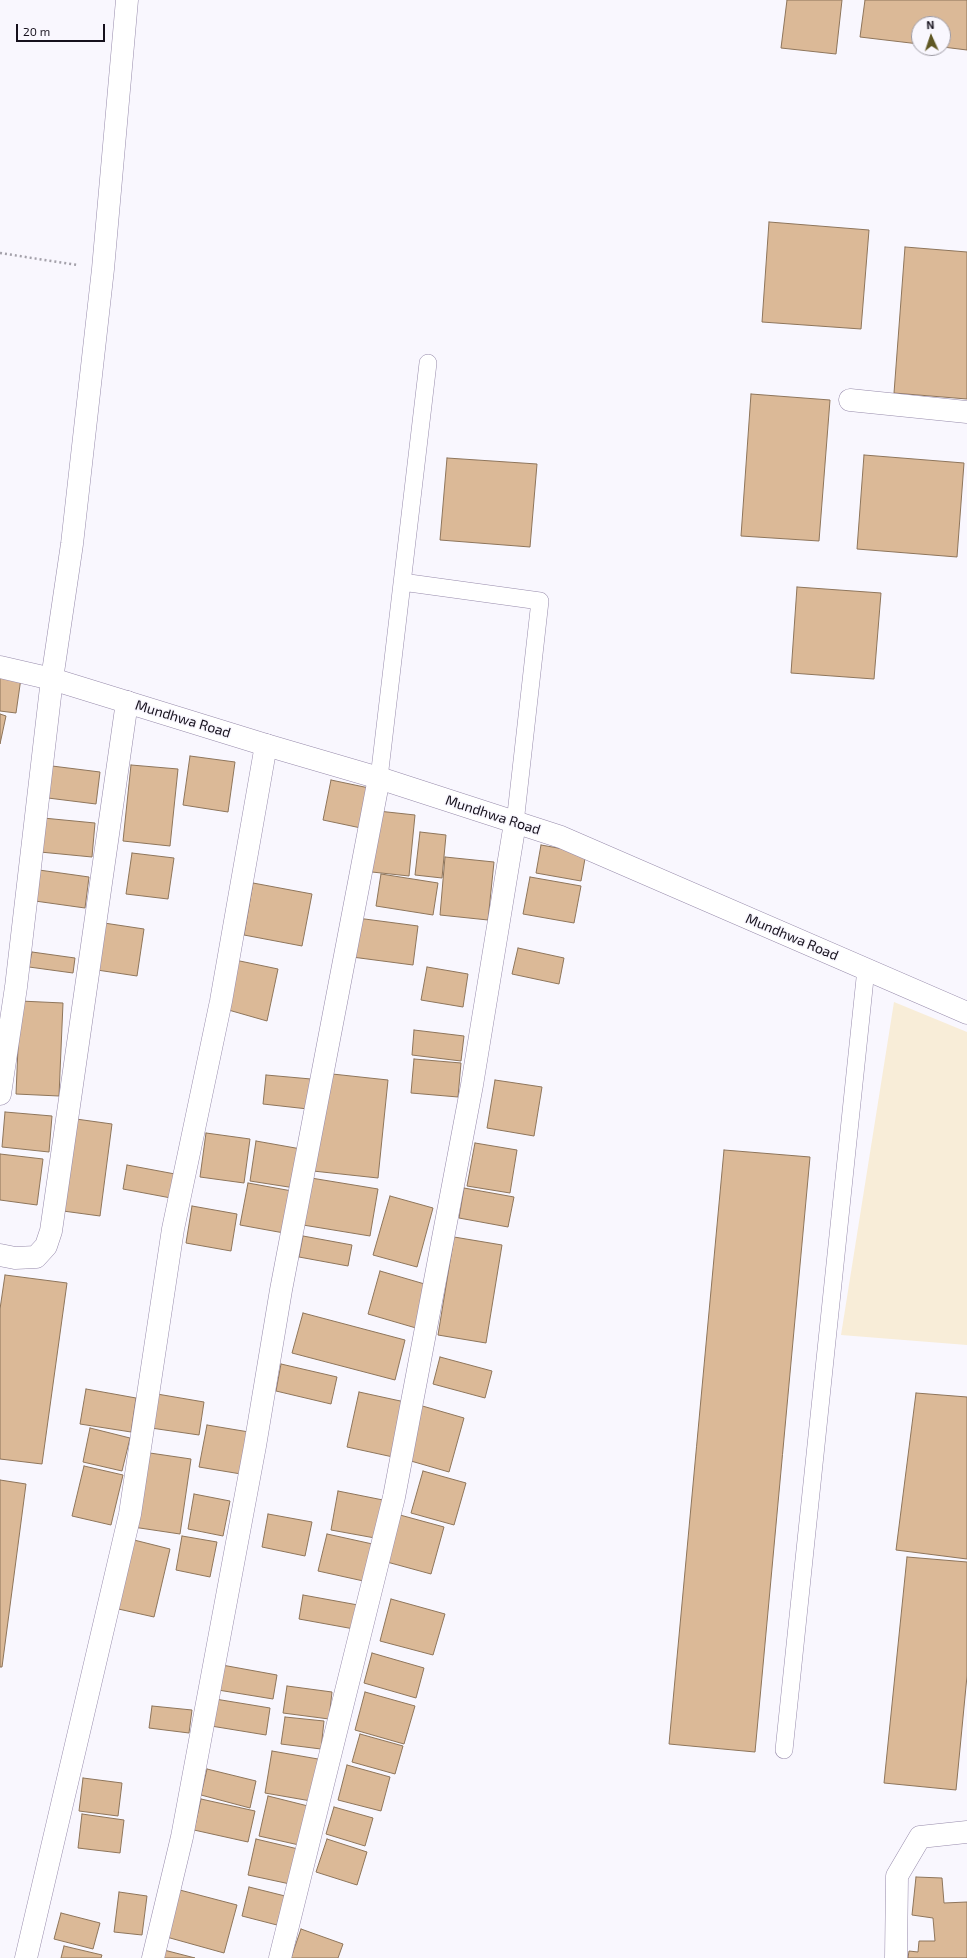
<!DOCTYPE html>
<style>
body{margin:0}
#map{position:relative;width:967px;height:1958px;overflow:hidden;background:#f9f7fe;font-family:"Exo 2",sans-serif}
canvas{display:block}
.north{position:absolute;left:911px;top:16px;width:40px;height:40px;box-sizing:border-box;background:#f9f7fe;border:1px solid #9e9ba4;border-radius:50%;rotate:357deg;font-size:11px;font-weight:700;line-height:16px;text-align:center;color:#16111d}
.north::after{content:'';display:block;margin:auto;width:14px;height:18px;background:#5f5723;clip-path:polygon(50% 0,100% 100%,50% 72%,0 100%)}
.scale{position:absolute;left:16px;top:24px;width:89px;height:18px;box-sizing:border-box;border:2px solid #16111d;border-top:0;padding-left:5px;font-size:12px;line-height:14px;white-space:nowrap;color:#16111d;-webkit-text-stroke:3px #f9f7fe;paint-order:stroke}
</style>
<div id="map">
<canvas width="967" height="1958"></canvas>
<div class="north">N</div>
<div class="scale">20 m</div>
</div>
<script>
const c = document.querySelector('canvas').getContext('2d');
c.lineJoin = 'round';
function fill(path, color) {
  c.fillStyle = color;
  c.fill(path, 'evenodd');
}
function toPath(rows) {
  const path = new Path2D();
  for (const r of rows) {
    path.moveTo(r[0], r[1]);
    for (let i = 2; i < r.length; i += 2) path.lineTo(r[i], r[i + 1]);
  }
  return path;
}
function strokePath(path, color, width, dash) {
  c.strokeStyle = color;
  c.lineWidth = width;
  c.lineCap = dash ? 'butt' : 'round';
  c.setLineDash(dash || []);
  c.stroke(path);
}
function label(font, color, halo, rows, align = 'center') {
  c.font = font + ' "Exo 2",sans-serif';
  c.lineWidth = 3;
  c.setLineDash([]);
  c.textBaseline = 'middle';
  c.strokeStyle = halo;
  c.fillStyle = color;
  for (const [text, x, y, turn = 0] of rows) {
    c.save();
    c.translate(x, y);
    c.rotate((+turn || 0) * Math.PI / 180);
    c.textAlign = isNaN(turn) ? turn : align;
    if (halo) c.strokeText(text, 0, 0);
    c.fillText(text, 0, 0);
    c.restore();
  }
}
fill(toPath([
 [894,1002,967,1032,967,1345,841,1335]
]), '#f8edd8');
const building = toPath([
 [787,0,842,0,836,54,781,48,787,0],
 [865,0,967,0,967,50,943,47,943,24,919,24,919,44,860,37,865,0],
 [769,222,869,230,861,329,762,322,769,222],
 [905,247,967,252,967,399,894,393,905,247],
 [751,394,830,400,819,541,741,536,751,394],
 [864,455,964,463,957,557,857,549,864,455],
 [447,458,537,464,530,547,440,540,447,458],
 [797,587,881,593,874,679,791,673,797,587],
 [0,674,21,678,16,713,0,711,0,674],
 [0,714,6,716,0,744,0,714],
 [190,756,235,762,228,812,183,805,190,756],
 [131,765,178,769,170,846,123,841,131,765],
 [52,766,100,772,96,804,48,798,52,766],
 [331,780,369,788,361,828,323,820,331,780],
 [378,811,415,815,409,876,372,872,378,811],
 [43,818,95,823,92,857,40,852,43,818],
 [420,832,446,835,442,878,415,875,420,832],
 [541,845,586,853,581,881,536,873,541,845],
 [132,853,174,858,168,899,126,894,132,853],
 [445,857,494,862,488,920,440,915,445,857],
 [39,870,89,877,85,908,35,901,39,870],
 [381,874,438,883,433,915,376,906,381,874],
 [530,877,581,886,574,923,523,914,530,877],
 [253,883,312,894,302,946,244,935,253,883],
 [357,918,418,926,413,965,352,957,357,918],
 [104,923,144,929,137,976,97,970,104,923],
 [518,948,564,958,559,984,512,974,518,948],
 [32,952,75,958,73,973,29,967,32,952],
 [235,960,278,969,267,1021,225,1009,235,960],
 [427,967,468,974,463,1007,421,1000,427,967],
 [20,1001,63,1003,59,1096,16,1094,20,1001],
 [414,1030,464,1036,461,1061,412,1055,414,1030],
 [414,1059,461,1063,458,1097,411,1093,414,1059],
 [323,1073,388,1080,378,1178,313,1171,323,1073],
 [266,1075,311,1079,308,1109,263,1104,266,1075],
 [495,1080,542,1087,534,1136,487,1128,495,1080],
 [5,1112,52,1116,49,1152,2,1147,5,1112],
 [76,1119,112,1124,100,1216,63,1211,76,1119],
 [206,1133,250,1139,244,1183,200,1177,206,1133],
 [256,1141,301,1149,295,1188,250,1181,256,1141],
 [475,1143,517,1150,510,1193,467,1186,475,1143],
 [724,1150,810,1157,755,1752,669,1744,724,1150],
 [0,1154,43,1159,37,1205,0,1200,0,1154],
 [127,1165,175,1174,171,1198,123,1189,127,1165],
 [311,1178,378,1189,370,1236,303,1225,311,1178],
 [248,1183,292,1191,284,1233,240,1225,248,1183],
 [464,1188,514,1197,508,1227,459,1218,464,1188],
 [390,1196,433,1208,417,1267,373,1255,390,1196],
 [192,1206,237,1214,231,1251,186,1243,192,1206],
 [303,1236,352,1245,348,1266,299,1257,303,1236],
 [454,1237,502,1245,486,1343,438,1335,454,1237],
 [380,1271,428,1285,416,1328,368,1314,380,1271],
 [5,1275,67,1283,42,1464,0,1459,0,1309,5,1275],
 [303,1313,405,1340,395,1380,292,1353,303,1313],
 [440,1357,492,1371,485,1398,433,1384,440,1357],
 [281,1364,337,1377,331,1404,276,1391,281,1364],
 [86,1389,136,1398,131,1432,80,1424,86,1389],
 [359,1392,405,1402,393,1457,347,1447,359,1392],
 [916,1393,967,1397,967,1559,896,1550,916,1393],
 [157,1394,204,1402,199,1435,151,1428,157,1394],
 [419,1405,464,1418,449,1472,404,1459,419,1405],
 [207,1425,249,1432,241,1474,199,1467,207,1425],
 [90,1428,130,1438,122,1471,83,1462,90,1428],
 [143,1452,191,1459,180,1534,133,1527,143,1452],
 [84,1466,123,1475,111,1525,72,1516,84,1466],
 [423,1471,466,1483,454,1525,411,1513,423,1471],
 [0,1480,26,1484,2,1667,0,1667,0,1480],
 [338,1491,383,1500,375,1538,331,1530,338,1491],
 [194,1494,230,1501,223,1536,188,1529,194,1494],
 [268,1514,312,1522,305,1556,262,1547,268,1514],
 [400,1515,444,1527,431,1574,387,1562,400,1515],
 [327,1534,377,1545,368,1582,318,1571,327,1534],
 [182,1536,217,1542,210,1577,176,1570,182,1536],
 [130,1539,170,1549,154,1617,114,1608,130,1539],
 [907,1557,967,1562,967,1676,956,1790,884,1783,907,1557],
 [303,1595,358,1605,354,1629,299,1619,303,1595],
 [391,1599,445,1614,433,1655,380,1641,391,1599],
 [372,1653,424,1668,416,1698,364,1683,372,1653],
 [222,1665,277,1675,273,1699,218,1690,222,1665],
 [287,1686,332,1692,329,1719,283,1713,287,1686],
 [365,1692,415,1706,404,1744,355,1730,365,1692],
 [209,1698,270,1708,266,1735,205,1725,209,1698],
 [152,1706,192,1710,189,1733,149,1728,152,1706],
 [285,1717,324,1721,321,1749,281,1744,285,1717],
 [360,1734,403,1746,395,1774,352,1762,360,1734],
 [272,1751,318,1759,311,1801,265,1793,272,1751],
 [347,1765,390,1777,381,1811,338,1800,347,1765],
 [207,1769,256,1781,250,1808,201,1795,207,1769],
 [83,1778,122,1783,118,1816,79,1811,83,1778],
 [268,1796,308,1806,299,1845,259,1836,268,1796],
 [201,1799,255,1811,248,1842,194,1830,201,1799],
 [334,1807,373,1818,365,1846,326,1834,334,1807],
 [82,1814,124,1820,120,1853,78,1848,82,1814],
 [256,1839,298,1849,290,1884,248,1875,256,1839],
 [327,1839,367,1852,357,1885,316,1872,327,1839],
 [916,1877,942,1878,944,1903,967,1902,967,1958,908,1958,909,1951,918,1952,919,1941,935,1941,933,1918,912,1915,916,1877],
 [249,1887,285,1896,277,1925,242,1916,249,1887],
 [176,1889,237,1905,224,1953,163,1936,176,1889],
 [119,1892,147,1896,142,1935,114,1932,119,1892],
 [61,1913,100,1923,93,1949,54,1939,61,1913],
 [301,1929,343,1944,338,1958,291,1958,301,1929],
 [64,1946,102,1955,101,1958,61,1958,64,1946],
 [164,1950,195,1958,163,1958,164,1950]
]);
fill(building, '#dbb997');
strokePath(building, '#8e755b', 1);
const service = toPath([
 [402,582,540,601,515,823],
 [379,778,428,363],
 [784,1750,866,969]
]);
const minor = toPath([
 [850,400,967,412],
 [0,1094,16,987,52,679,72,544,103,269,127,0],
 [0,1255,15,1258,36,1257,46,1246,51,1231,127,702],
 [26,1958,130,1514,173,1229,221,1001,266,745],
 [153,1958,182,1837,255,1446,281,1290,379,778],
 [280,1958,394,1497,472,1085,515,823],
 [896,1958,897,1876,920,1837,967,1832]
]);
const primary = toPath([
 [0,667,52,679,266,745,379,778,561,837,967,1013]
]);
strokePath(service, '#978bab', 18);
strokePath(minor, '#978bab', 23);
strokePath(primary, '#978bab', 23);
strokePath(toPath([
 [0,253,77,265]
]), '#a4a1aa', 2.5, [2, 3]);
strokePath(service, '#fff', 17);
strokePath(minor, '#fff', 22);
strokePath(primary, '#fff', 22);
label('14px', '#16111d', '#f9f7fe', [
 ["Mundhwa Road",183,719,17],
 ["Mundhwa Road",493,815,18],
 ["Mundhwa Road",792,937,23]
]);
</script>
